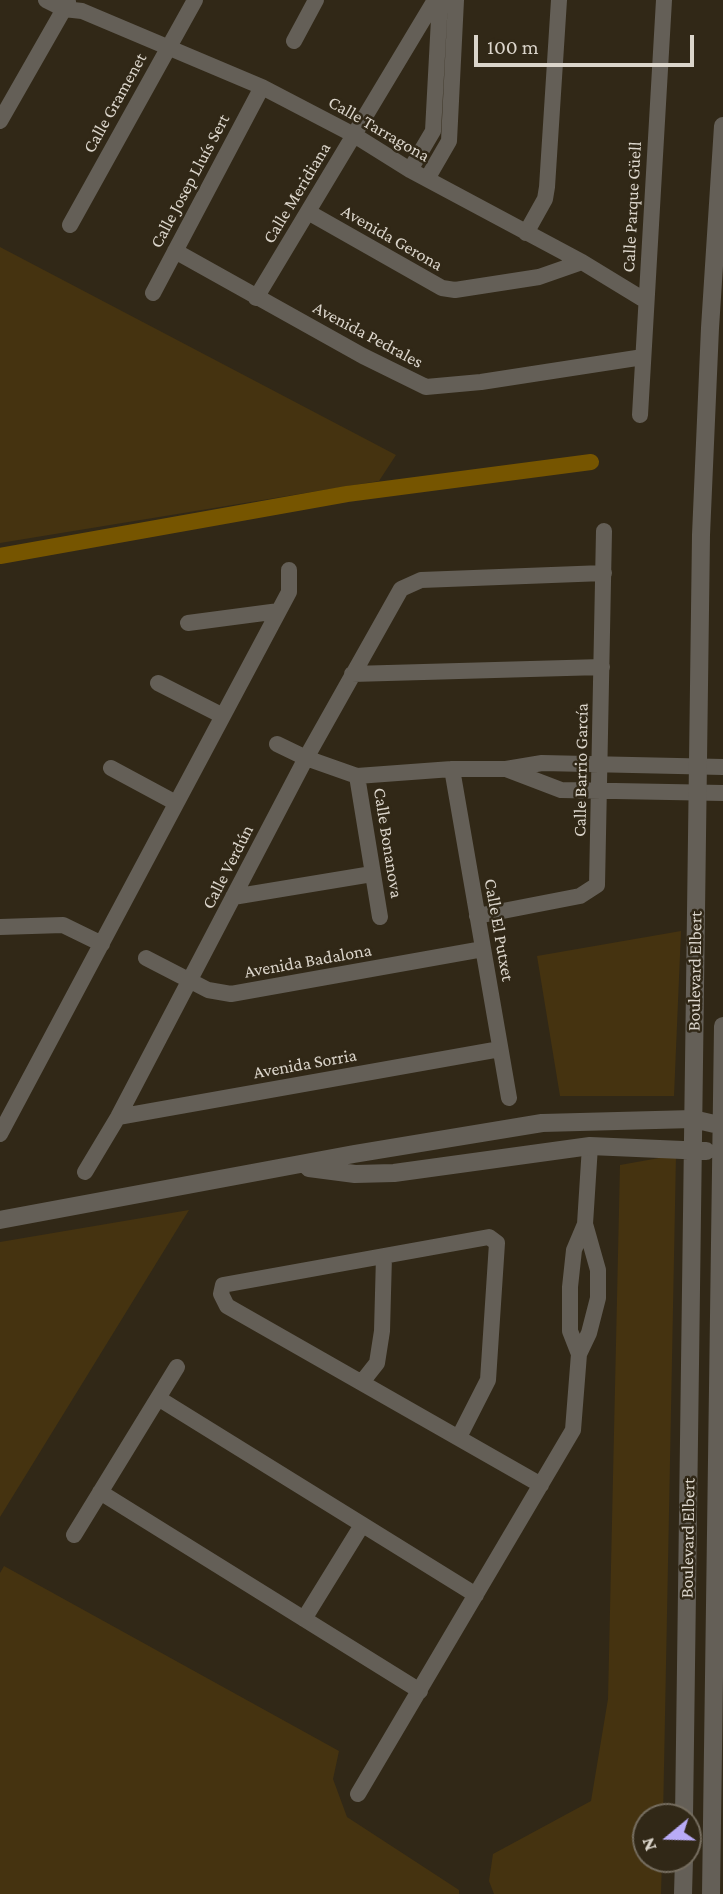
<!DOCTYPE html>
<meta charset="utf-8">
<style>
body{margin:0}
#map{position:relative;width:723px;height:1894px;overflow:hidden;background:#312817;font-family:"Crimson Pro",serif}
canvas{display:block}
.north{position:absolute;left:632px;top:1803px;width:70px;height:70px;box-sizing:border-box;background:#312817;border:2px solid #756d5f;border-radius:50%;rotate:251deg;font-size:19px;font-weight:700;line-height:28px;text-align:center;color:#dbd5cb}
.north::after{content:'';display:block;margin:auto;width:24px;height:32px;background:#b9abf7;clip-path:polygon(50% 0,100% 100%,50% 72%,0 100%)}
.scale{position:absolute;left:474px;top:35px;width:220px;height:32px;box-sizing:border-box;border:4px solid #dbd5cb;border-top:0;padding-left:9px;font-size:21px;line-height:24px;white-space:nowrap;color:#dbd5cb;-webkit-text-stroke:5px #312817;paint-order:stroke}
</style>
<div id="map">
<canvas width="723" height="1894"></canvas>
<div class="north">N</div>
<div class="scale">100 m</div>
</div>
<script>
const c = document.querySelector('canvas').getContext('2d');
c.lineJoin = 'round';
function fill(path, color) {
  c.fillStyle = color;
  c.fill(path, 'evenodd');
}
function toPath(rows) {
  const path = new Path2D();
  for (const r of rows) {
    path.moveTo(r[0], r[1]);
    for (let i = 2; i < r.length; i += 2) path.lineTo(r[i], r[i + 1]);
  }
  return path;
}
function strokePath(path, color, width, dash) {
  c.strokeStyle = color;
  c.lineWidth = width;
  c.lineCap = dash ? 'butt' : 'round';
  c.setLineDash(dash || []);
  c.stroke(path);
}
function label(font, color, halo, rows, align = 'center') {
  c.font = font + ' "Crimson Pro",serif';
  c.lineWidth = 5;
  c.setLineDash([]);
  c.textBaseline = 'middle';
  c.strokeStyle = halo;
  c.fillStyle = color;
  for (const [text, x, y, turn = 0] of rows) {
    c.save();
    c.translate(x, y);
    c.rotate((+turn || 0) * Math.PI / 180);
    c.textAlign = isNaN(turn) ? turn : align;
    if (halo) c.strokeText(text, 0, 0);
    c.fillText(text, 0, 0);
    c.restore();
  }
}
fill(toPath([
 [0,247,396,455,379,481,0,543],
 [681,931,674,1096,560,1096,537,956],
 [676,1155,663,1817,646,1817,646,1859,662,1859,661,1894,494,1894,489,1881,493,1854,591,1801,608,1699,620,1165],
 [189,1210,0,1517,0,1242],
 [4,1566,339,1751,333,1779,347,1817,459,1890,459,1894,0,1894,0,1573]
]), '#453310');
strokePath(toPath([
 [0,556,347,494,591,462]
]), '#765500', 16);
strokePath(toPath([
 [46,0,64,9,82,11,262,87,354,135,410,170,582,262,646,301],
 [294,41,316,0],
 [0,121,68,2],
 [410,170,433,131,440,0],
 [427,179,449,141,456,0],
 [308,212,442,288,455,290,539,277,582,262],
 [70,225,195,0],
 [526,233,545,199,547,187,559,0],
 [175,251,363,356,426,387,481,382,643,357],
 [153,293,262,87],
 [256,298,435,0],
 [640,415,664,0],
 [188,623,279,611],
 [352,674,602,667],
 [158,683,223,716],
 [277,744,306,758,357,776,452,769,506,769,542,763,723,767],
 [111,768,176,803],
 [452,769,509,1098],
 [506,769,561,790,723,793],
 [357,776,380,917],
 [233,897,372,874],
 [477,916,580,896,597,885,604,531],
 [0,927,63,925,102,944],
 [146,958,208,990,231,994,483,949],
 [118,1117,500,1049],
 [0,1134,289,592,289,570],
 [85,1172,118,1117,306,758,401,589,421,580,604,573],
 [579,1354,570,1331,570,1287,574,1250,585,1224,590,1146],
 [362,1382,377,1363,382,1331,384,1256],
 [158,1398,476,1595],
 [459,1437,488,1380,497,1243,489,1237,223,1285,221,1294,227,1306,541,1485],
 [100,1492,420,1691],
 [74,1535,177,1367],
 [304,1619,362,1525],
 [358,1794,573,1430,579,1354,589,1333,598,1298,598,1270,585,1224]
]), '#645f57', 16);
strokePath(toPath([
 [309,1168,355,1174,394,1173,590,1146,706,1151],
 [0,1220,354,1154,542,1123,693,1119,723,1126],
 [684,1817,701,535,710,328,723,126],
 [683,1894,684,1859],
 [711,1894,723,1026]
]), '#645f57', 18);
label('18px', '#dbd5cb', '#312817', [
 ["Calle Gramenet",115,103,-61],
 ["Calle Tarragona",379,129,30],
 ["Calle Josep Lluís Sert",190,181,-62],
 ["Calle Meridiana",297,193,-59],
 ["Calle Parque Güell",632,207,-87],
 ["Avenida Gerona",392,238,30],
 ["Avenida Pedrales",368,335,28],
 ["Calle Barrio García",581,770,-89],
 ["Calle Bonanova",388,843,81],
 ["Calle Verdún",228,867,-63],
 ["Calle El Putxet",499,930,80],
 ["Avenida Badalona",308,961,-10],
 ["Boulevard Elbert",695,971,-89],
 ["Avenida Sorria",305,1064,-10],
 ["Boulevard Elbert",688,1538,-89]
]);
</script>
